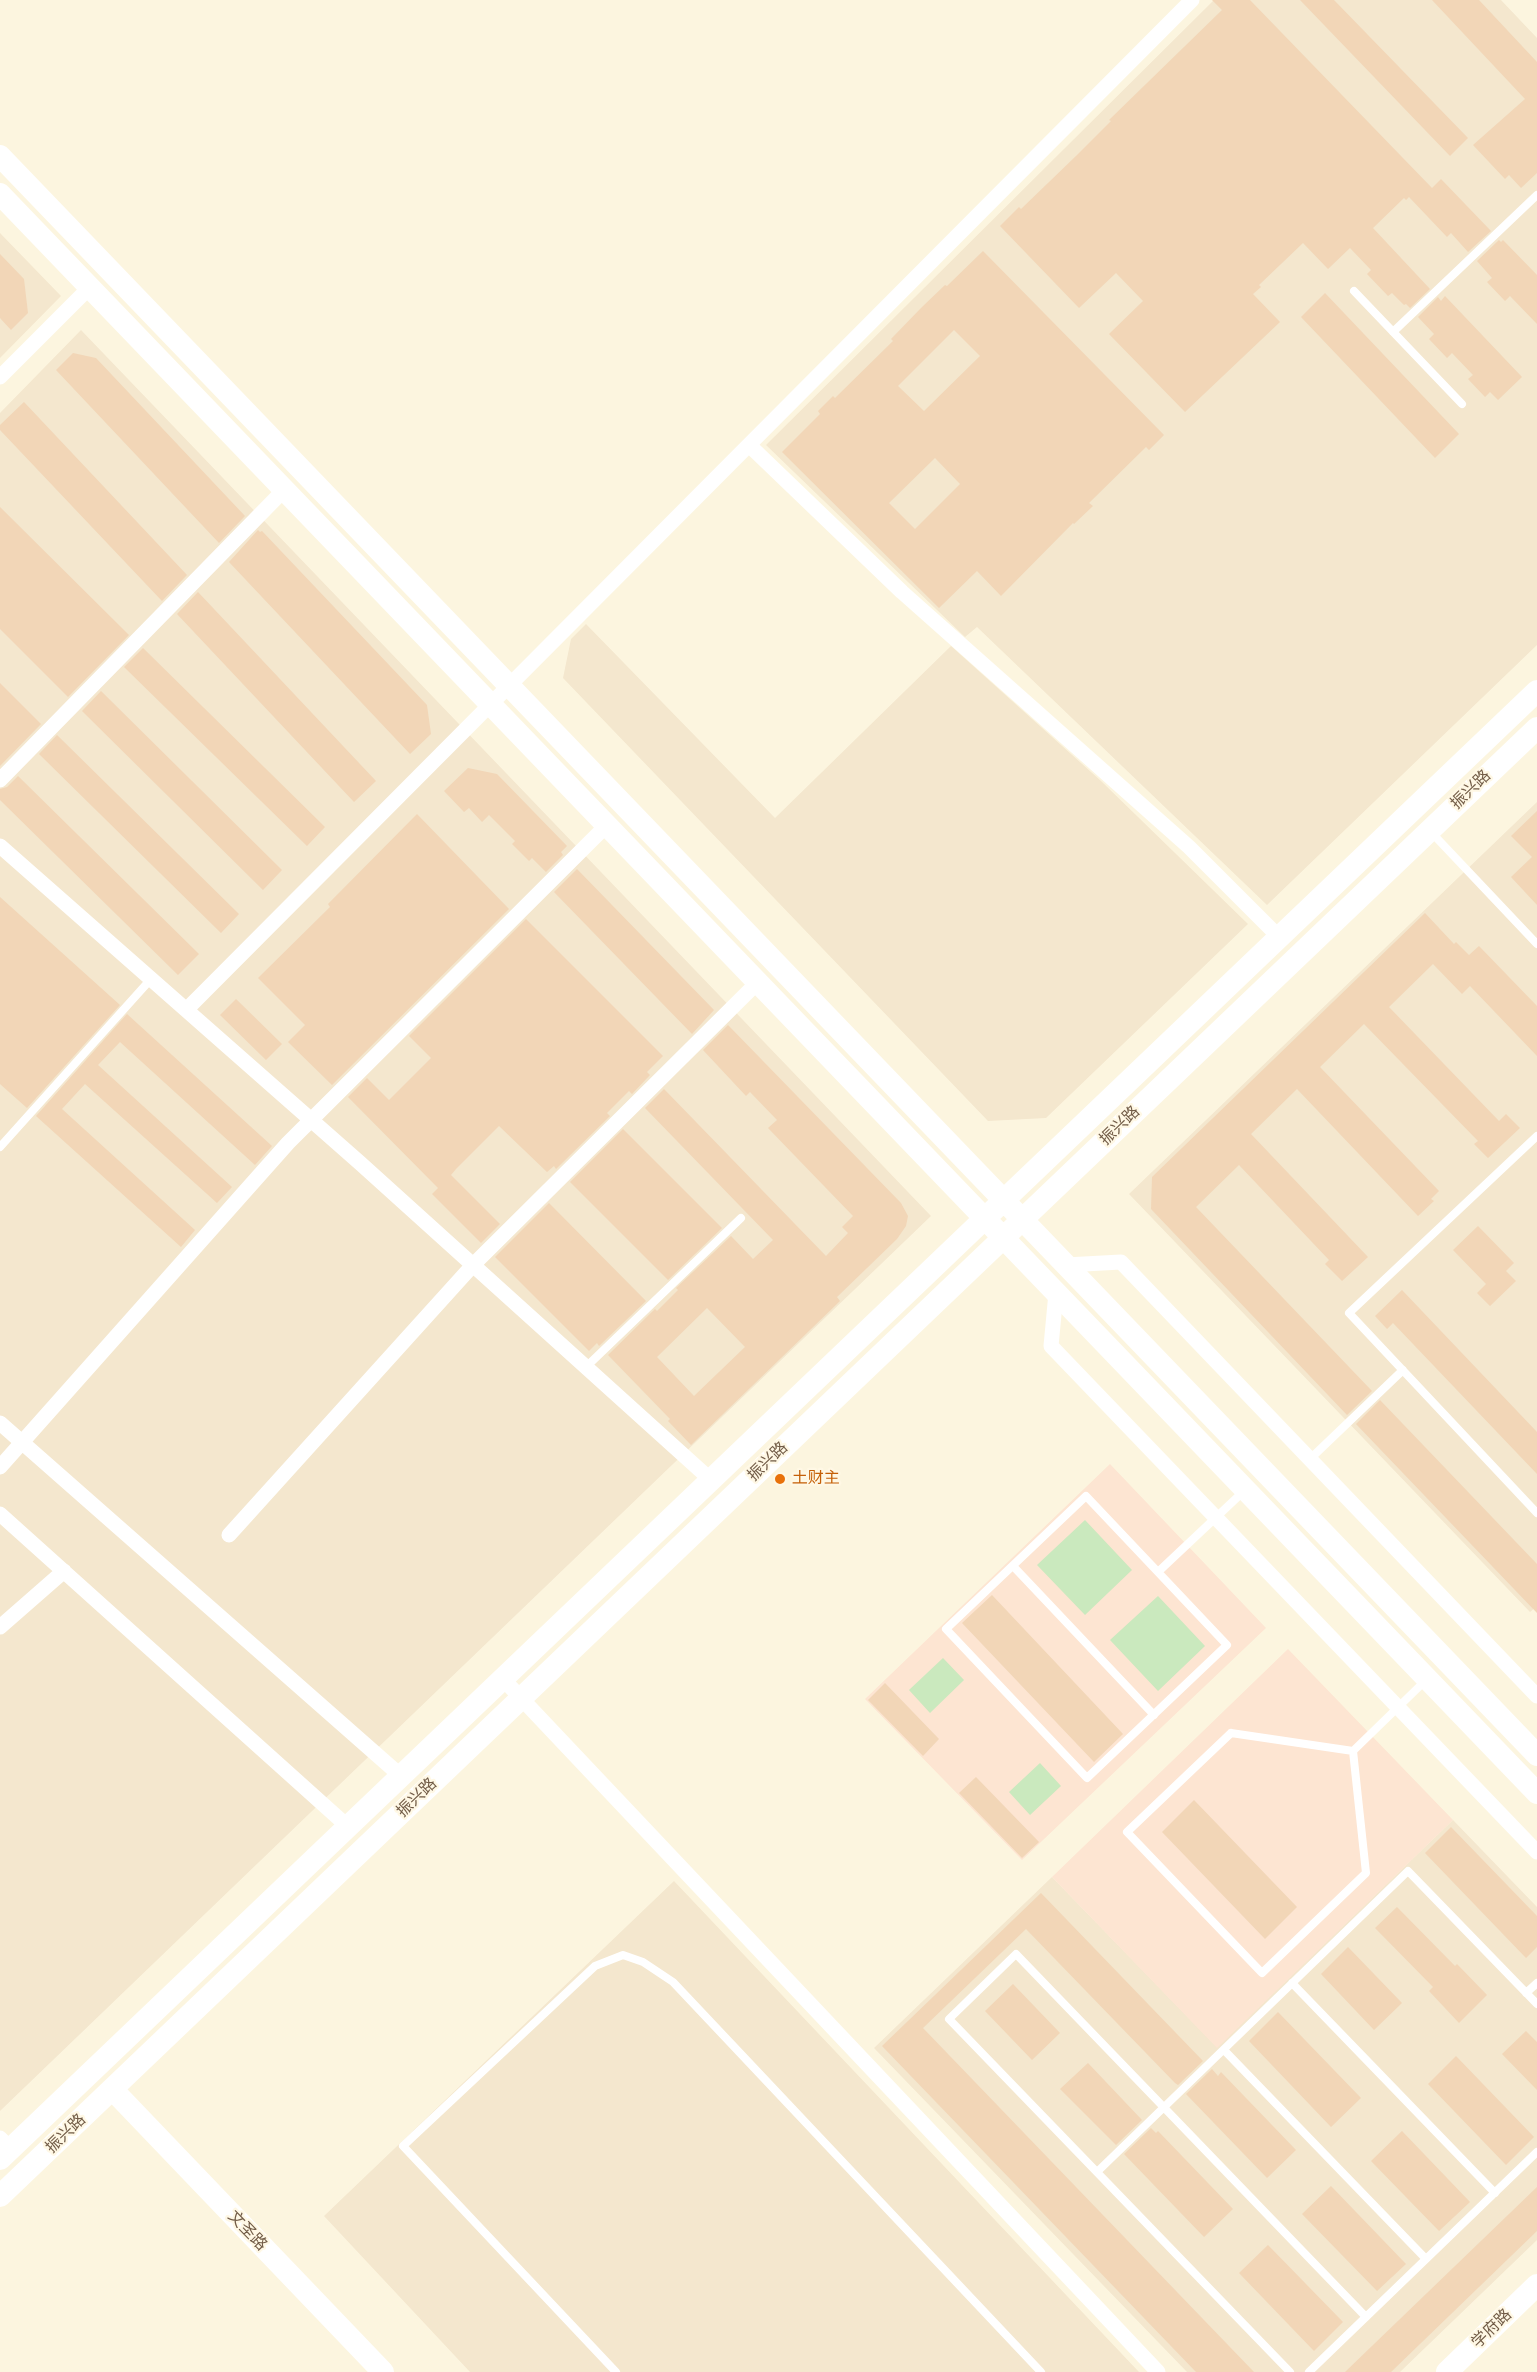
<!DOCTYPE html>
<meta charset="utf-8">
<style>
body{margin:0}
canvas{display:block;background:#fcf5df}
</style>
<canvas width="1537" height="2372"></canvas>
<script>
const c = document.querySelector('canvas').getContext('2d');
c.lineJoin = 'round';
function fill(path, color) {
  c.fillStyle = color;
  c.fill(path, 'evenodd');
}
function toPath(rows) {
  const path = new Path2D();
  for (const r of rows) {
    path.moveTo(r[0], r[1]);
    for (let i = 2; i < r.length; i += 2) path.lineTo(r[i], r[i + 1]);
  }
  return path;
}
function strokePath(path, color, width, dash) {
  c.strokeStyle = color;
  c.lineWidth = width;
  c.lineCap = dash ? 'butt' : 'round';
  c.setLineDash(dash || []);
  c.stroke(path);
}
function label(font, color, halo, rows, align = 'center') {
  c.font = font + ' "DM Sans","Noto Sans SC",sans-serif';
  c.lineWidth = 4.5;
  c.setLineDash([]);
  c.textBaseline = 'middle';
  c.strokeStyle = halo;
  c.fillStyle = color;
  for (const [text, x, y, turn = 0] of rows) {
    c.save();
    c.translate(x, y);
    c.rotate((+turn || 0) * Math.PI / 180);
    c.textAlign = isNaN(turn) ? turn : align;
    if (halo) c.strokeText(text, 0, 0);
    c.fillText(text, 0, 0);
    c.restore();
  }
}
fill(toPath([
 [1214,0,1501,0,1537,38,1537,645,1267,905,977,627,965,637,766,445],
 [0,233,61,296,0,358],
 [81,330,931,1216,0,2111,0,413],
 [586,624,775,818,951,646,1101,781,1248,924,1046,1118,988,1121,563,678,571,639],
 [1537,802,1537,1606,1530,1612,1129,1194],
 [1453,1820,1537,1907,1537,2240,1400,2372,1187,2372,874,2048,1052,1877,1217,2047],
 [674,1881,1139,2372,470,2372,324,2216]
]), '#f4e7ce');
fill(toPath([
 [1110,1464,1266,1628,1022,1860,865,1699],
 [1288,1649,1453,1820,1217,2048,1052,1877]
]), '#fde5d2');
fill(toPath([
 [1085,1520,1132,1570,1085,1615,1037,1565],
 [1158,1596,1205,1646,1158,1691,1110,1640],
 [943,1658,964,1680,930,1713,909,1690],
 [1040,1763,1061,1786,1030,1815,1009,1792]
]), '#cae9be');
fill(toPath([
 [1212,0,1250,0,1432,188,1441,179,1491,231,1468,252,1451,233,1447,237,1409,197,1406,200,1404,198,1373,228,1430,289,1410,308,1406,304,1404,305,1392,293,1388,296,1367,274,1371,270,1350,248,1328,269,1303,243,1259,285,1261,287,1253,294,1280,322,1185,412,1109,334,1143,301,1116,273,1079,308,1000,226,1019,207,1021,209,1076,156,1111,121,1109,120,1222,10],
 [1300,0,1334,0,1468,138,1450,156],
 [1432,0,1479,0,1537,62,1537,173,1521,188,1509,175,1505,179,1473,145,1525,99],
 [1499,240,1501,242,1503,240,1537,275,1537,324,1510,296,1505,301,1487,282,1492,278,1477,261],
 [983,251,1164,435,1149,450,1146,447,1089,503,1093,506,1074,524,1073,523,1001,596,977,571,939,608,782,452,820,414,818,411,833,396,835,398,893,341,891,339,922,307,945,285,947,286],
 [954,330,980,356,924,411,898,386],
 [935,458,960,484,915,529,889,503],
 [0,254,24,279,28,313,11,330,0,318],
 [1325,293,1459,434,1435,458,1301,317],
 [1445,296,1522,377,1498,400,1490,392,1485,397,1468,379,1473,375,1452,353,1447,358,1429,339,1434,334,1418,317,1438,297,1441,301],
 [73,353,96,358,245,516,219,543,56,370],
 [24,402,187,575,162,601,0,430,0,425],
 [0,507,129,635,68,697,0,629],
 [258,530,260,532,262,531,427,705,431,734,410,754,229,562],
 [198,592,376,781,354,802,177,614],
 [143,648,325,827,307,846,124,667],
 [0,683,41,724,0,766],
 [101,691,282,870,263,890,82,711],
 [57,735,239,914,221,933,39,754],
 [468,768,497,774,567,846,561,852,563,855,546,872,532,858,529,861,512,844,515,841,489,815,482,822,469,808,464,812,444,791],
 [18,776,199,954,178,975,0,800,0,789,7,787],
 [1537,811,1537,905,1511,877,1532,857,1511,836],
 [417,814,509,909,332,1085,288,1042,305,1025,258,978,330,907,328,904],
 [577,869,714,1010,692,1034,554,892],
 [0,897,120,1005,27,1108,0,1084],
 [1425,913,1454,944,1456,942,1469,955,1479,946,1537,1006,1537,1056,1470,986,1462,994,1433,964,1389,1007,1499,1121,1506,1114,1520,1128,1488,1158,1474,1144,1478,1141,1364,1024,1320,1067,1439,1191,1431,1199,1434,1201,1418,1216,1297,1089,1251,1134,1368,1257,1342,1281,1325,1264,1329,1260,1239,1165,1196,1207,1372,1391,1347,1415,1151,1209,1152,1177],
 [526,919,663,1056,647,1072,650,1075,632,1094,629,1091,607,1113,610,1116,556,1169,554,1166,547,1172,499,1126,456,1169,451,1175,500,1224,481,1243,432,1194,438,1188,348,1097,367,1078,389,1100,431,1058,409,1036],
 [236,999,282,1044,266,1060,220,1015],
 [127,1014,272,1146,255,1165,120,1042,98,1065,232,1187,217,1203,85,1084,62,1109,195,1230,181,1247,36,1116],
 [728,1025,901,1203,908,1216,906,1226,897,1239,837,1297,840,1301,691,1445,668,1421,670,1419,608,1355,655,1309,657,1311,678,1290,676,1288,731,1236,753,1259,773,1240,645,1108,664,1089,826,1256,848,1233,842,1227,853,1216,768,1128,777,1120,750,1092,746,1096,703,1050],
 [707,1308,745,1347,694,1396,657,1357],
 [623,1129,722,1228,668,1280,570,1182],
 [549,1203,646,1301,599,1346,597,1343,589,1351,495,1257],
 [1478,1226,1514,1263,1506,1271,1516,1281,1490,1306,1477,1293,1486,1284,1453,1250],
 [1402,1290,1537,1432,1537,1474,1393,1323,1387,1329,1375,1316],
 [1380,1400,1537,1564,1537,1613,1356,1424],
 [992,1595,1123,1734,1094,1762,962,1623],
 [885,1683,939,1739,923,1756,868,1700],
 [976,1777,1039,1842,1022,1858,959,1793],
 [1194,1800,1297,1907,1265,1939,1162,1832],
 [1451,1827,1537,1916,1537,1947,1526,1958,1425,1853],
 [1041,1893,1203,2061,1178,2085,1175,2083,1026,1929,923,2028,1254,2372,1196,2372,882,2046],
 [1397,1907,1455,1966,1457,1964,1487,1995,1459,2023,1429,1991,1433,1987,1375,1928],
 [1348,1947,1402,2003,1374,2030,1321,1974],
 [1013,1984,1060,2033,1032,2060,985,2011],
 [1278,2012,1361,2098,1331,2127,1249,2041],
 [1526,2031,1537,2042,1537,2090,1502,2054],
 [1456,2056,1534,2137,1506,2165,1428,2084],
 [1088,2063,1142,2120,1116,2145,1060,2089],
 [1212,2069,1218,2076,1221,2072,1296,2150,1267,2178,1186,2094],
 [1151,2128,1156,2133,1158,2131,1233,2209,1204,2237,1124,2154],
 [1402,2131,1470,2202,1439,2231,1371,2161],
 [1331,2186,1406,2264,1377,2291,1302,2214],
 [1537,2187,1537,2231,1391,2372,1345,2372],
 [1268,2245,1343,2322,1314,2351,1239,2273]
]), '#f2d6b7');
strokePath(toPath([
 [1354,291,1462,404],
 [1393,332,1537,195],
 [1431,832,1537,944],
 [1537,1136,1349,1313,1537,1513],
 [0,1147,151,979],
 [586,1367,741,1218],
 [1310,1459,1403,1370],
 [1086,1496,1227,1645,1087,1778,946,1629,1086,1496],
 [1013,1566,1154,1715],
 [1158,1572,1244,1491],
 [1231,1733,1353,1751,1366,1873,1262,1973,1127,1832,1231,1733],
 [1353,1751,1425,1681],
 [1292,1983,1495,2193],
 [1526,1993,1537,1983],
 [1224,2050,1426,2259],
 [1097,2172,1408,1871,1537,2004],
 [616,2372,403,2146,595,1966,623,1955,643,1962,673,1982,1041,2372],
 [1290,2372,949,2019,1016,1954,1366,2317],
 [1309,2372,1537,2152]
]), '#fff', 8);
strokePath(toPath([
 [0,377,90,287],
 [749,445,902,592,1189,847,1279,937],
 [0,780,284,490],
 [0,846,360,1163,711,1480],
 [186,1010,1192,0],
 [1066,1265,1121,1262,1537,1696],
 [1056,1293,1051,1346,1537,1852],
 [0,1423,401,1776],
 [0,1467,288,1143,607,825],
 [0,1514,345,1824],
 [229,1535,473,1265,758,982],
 [0,1627,64,1571],
 [503,1679,1158,2372],
 [0,2138,11,2149]
]), '#fff', 15);
strokePath(toPath([
 [0,156,1537,1755],
 [0,194,1537,1793],
 [112,2089,383,2372],
 [0,2159,1537,691],
 [0,2196,1537,728],
 [1447,2372,1537,2285]
]), '#fff', 22);
for (const [x, y, r, color] of [
 [780,1479,6,"#e8710a"]
]) {
  const dot = new Path2D();
  dot.arc(x, y, r, 0, 2 * Math.PI);
  c.fillStyle = color;
  c.fill(dot);
  strokePath(dot, '#fff8e5', 2);
}
label('16px', '#725c47', '#fff8e5', [
 ["振兴路",1471,790,-44],
 ["振兴路",1120,1126,-44],
 ["振兴路",768,1462,-44],
 ["振兴路",417,1798,-44],
 ["振兴路",66,2134,-44],
 ["文圣路",247,2231,46],
 ["学府路",1492,2329,-44]
]);
label('16px', '#c56008', '#fff8e5', [
 ["土财主",792,1479]
], 'left');
</script>
